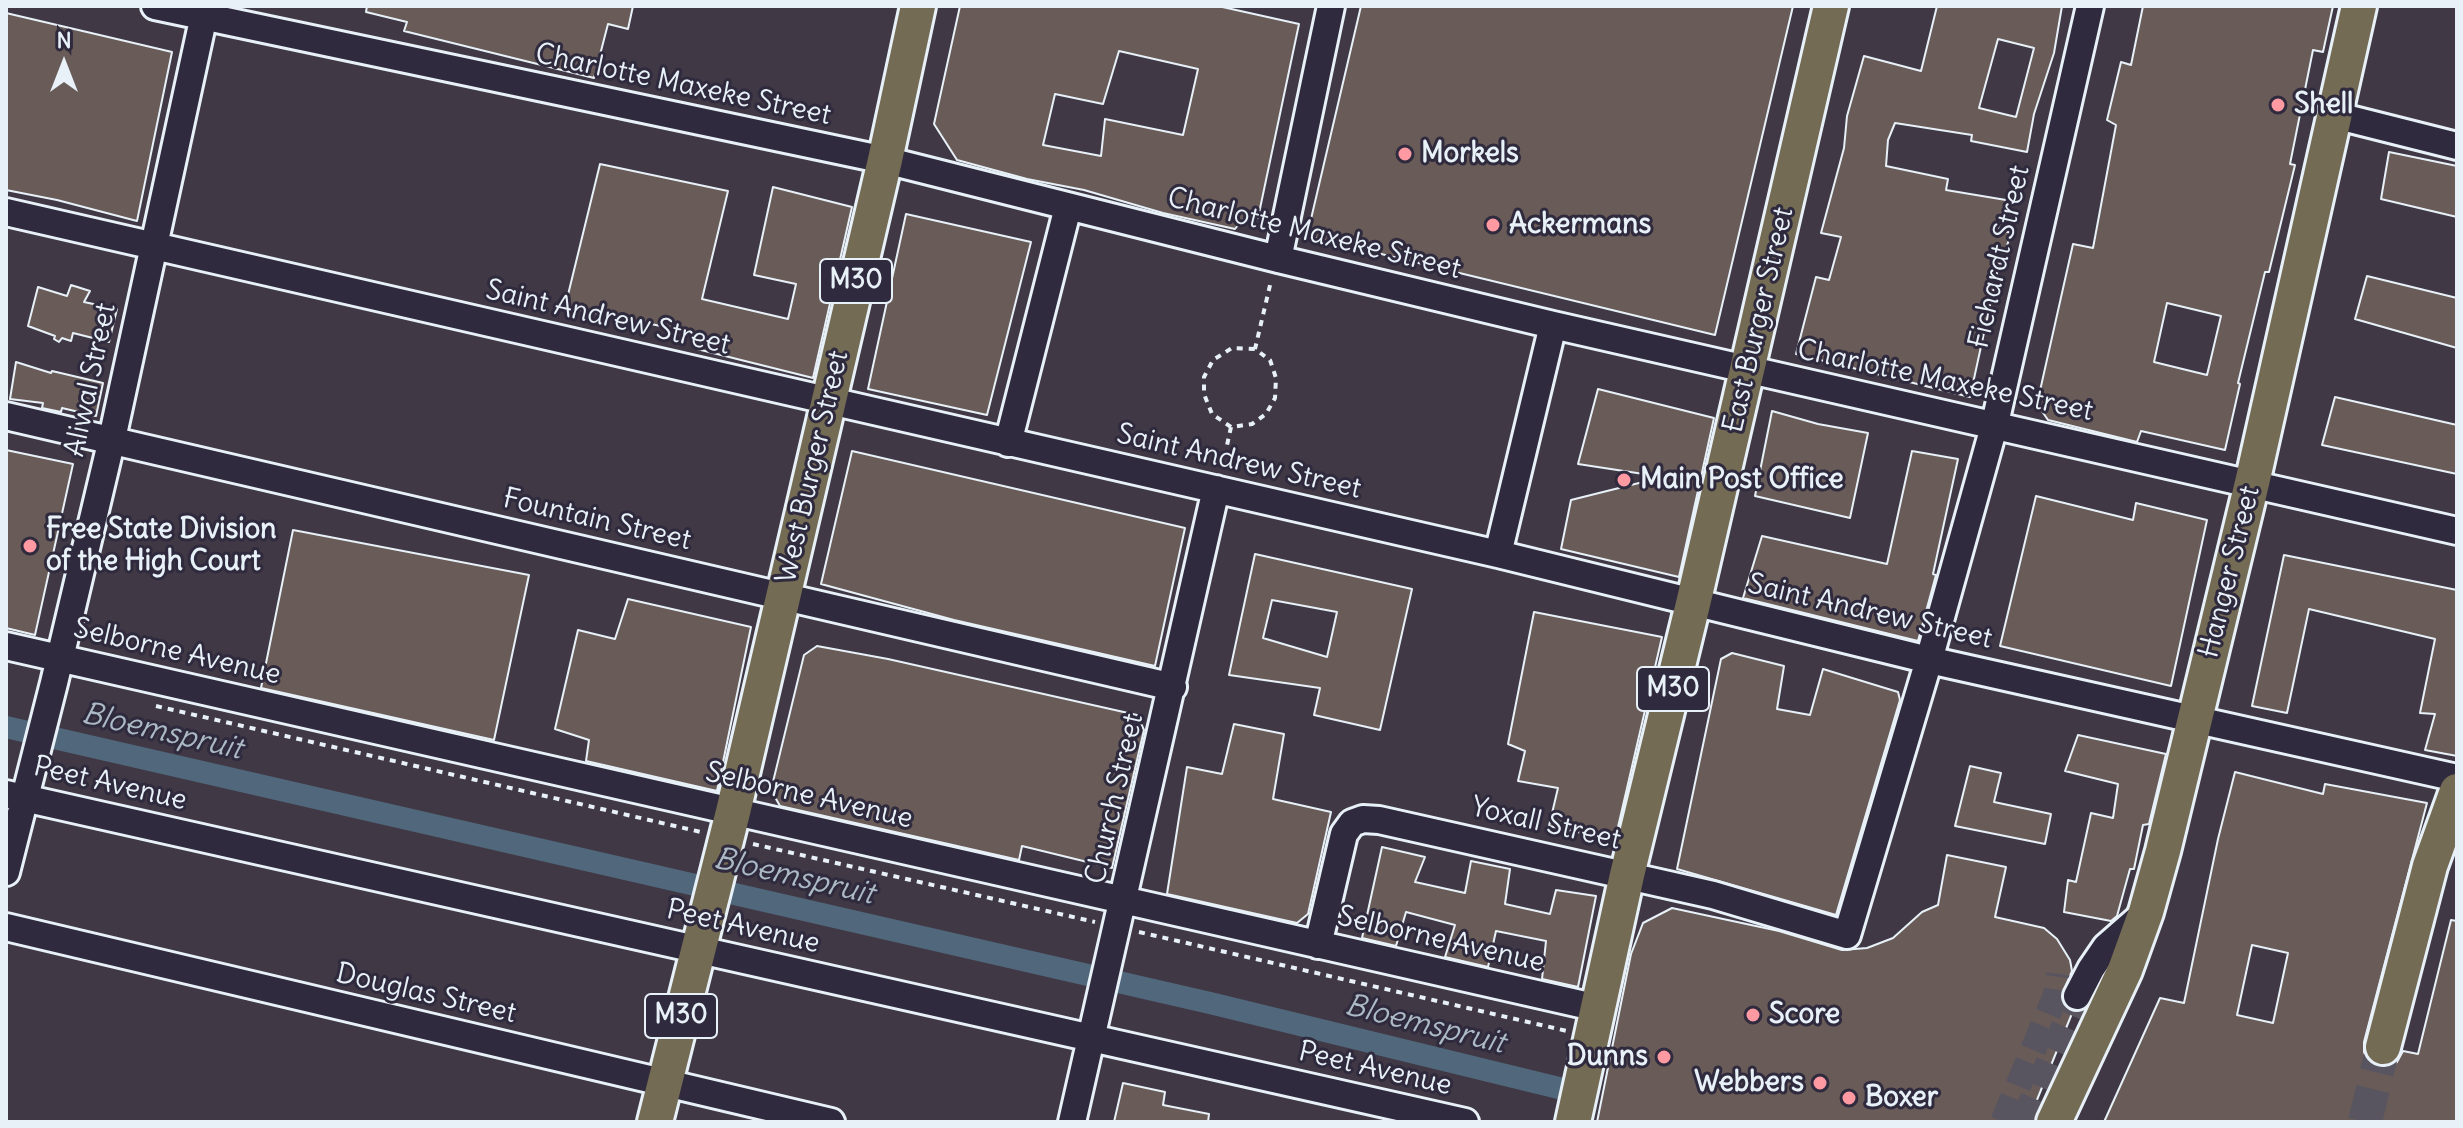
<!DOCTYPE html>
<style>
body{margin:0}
#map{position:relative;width:2463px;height:1128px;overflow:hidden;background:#403945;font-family:Delius,sans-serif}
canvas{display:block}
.frame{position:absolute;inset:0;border:8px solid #e8f1f8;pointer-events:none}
.north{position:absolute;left:24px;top:24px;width:80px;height:80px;-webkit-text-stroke:6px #2f2a3d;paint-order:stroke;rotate:0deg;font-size:22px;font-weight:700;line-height:32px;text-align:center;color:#e8f1f8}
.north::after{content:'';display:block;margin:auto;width:28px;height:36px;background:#e8f1f8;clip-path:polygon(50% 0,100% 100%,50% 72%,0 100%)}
</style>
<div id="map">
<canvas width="2463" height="1128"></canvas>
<div class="frame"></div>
<div class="north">N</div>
</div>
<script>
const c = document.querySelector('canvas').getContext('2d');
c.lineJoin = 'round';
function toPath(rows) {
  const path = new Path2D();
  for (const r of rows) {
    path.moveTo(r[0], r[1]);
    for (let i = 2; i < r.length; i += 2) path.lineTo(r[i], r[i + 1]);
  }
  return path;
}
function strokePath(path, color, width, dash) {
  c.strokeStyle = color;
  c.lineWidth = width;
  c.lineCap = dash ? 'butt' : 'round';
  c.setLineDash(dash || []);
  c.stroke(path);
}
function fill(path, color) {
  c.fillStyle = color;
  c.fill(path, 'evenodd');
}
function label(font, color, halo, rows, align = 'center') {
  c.font = font + ' Delius,sans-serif';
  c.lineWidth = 6;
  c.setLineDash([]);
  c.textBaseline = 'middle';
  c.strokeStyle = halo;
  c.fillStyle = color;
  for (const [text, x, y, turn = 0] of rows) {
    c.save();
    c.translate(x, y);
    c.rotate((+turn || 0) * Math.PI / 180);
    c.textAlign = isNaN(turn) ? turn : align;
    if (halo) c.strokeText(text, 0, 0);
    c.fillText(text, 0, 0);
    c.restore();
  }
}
strokePath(toPath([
 [6,727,1210,1003,1567,1090]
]), '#51687c', 22);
const building = toPath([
 [367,6,633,6,628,29,608,24,594,78,404,31,407,22,366,12,367,6],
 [960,6,1218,6,1299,24,1258,218,1243,219,1235,229,1163,213,1084,190,1027,179,957,160,934,124,960,6],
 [1119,51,1198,69,1183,135,1105,119,1101,156,1043,145,1055,94,1103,104,1119,51],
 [1361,6,1793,6,1715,335,1307,236,1361,6],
 [1937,6,2062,6,2054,53,2034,114,2027,152,1971,141,1972,135,1895,123,1888,140,1886,166,1948,179,1946,190,2006,200,1998,229,2011,233,2001,265,1999,264,1970,397,1796,354,1816,277,1829,280,1841,237,1821,233,1844,148,1847,116,1864,56,1921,71,1937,6],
 [1998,39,2034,48,2016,117,1979,108,1998,39],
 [2143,6,2333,6,2323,52,2313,50,2290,164,2295,165,2269,272,2265,272,2238,383,2240,384,2225,450,2141,431,2137,442,2048,420,2037,404,2073,244,2093,248,2116,125,2107,120,2121,62,2131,65,2143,6],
 [2167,303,2221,316,2207,375,2154,362,2167,303],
 [6,13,172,52,137,221,57,200,6,190,6,13],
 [2389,152,2457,166,2457,217,2381,199,2389,152],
 [600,164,728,191,702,299,788,319,796,284,754,275,773,187,852,207,813,378,697,349,701,334,565,307,600,164],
 [906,214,1031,242,987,415,868,389,906,214],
 [2367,276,2457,298,2457,348,2355,319,2367,276],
 [71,285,90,291,84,302,117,309,109,342,73,333,71,341,62,338,59,342,54,339,55,336,28,326,38,287,67,296,71,285],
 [16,362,51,373,52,371,103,383,96,416,62,408,61,412,42,408,43,403,10,399,16,362],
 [1598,389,1714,418,1679,577,1561,549,1571,500,1663,477,1578,464,1598,389],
 [2335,397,2457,425,2457,474,2322,445,2335,397],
 [1772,411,1818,424,1868,433,1850,518,1755,496,1772,411],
 [6,450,73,464,35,635,6,628,6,450],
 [852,451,1185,528,1155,666,954,620,821,584,852,451],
 [1912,451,1958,459,1933,574,1936,575,1918,641,1743,598,1762,536,1887,564,1912,451],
 [2036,496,2133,520,2136,503,2207,520,2171,686,2000,646,2036,496],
 [293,530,529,575,494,740,261,688,293,530],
 [1255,554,1412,589,1380,730,1314,715,1320,688,1229,675,1255,554],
 [1272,600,1337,612,1327,657,1263,638,1272,600],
 [2284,555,2457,590,2457,756,2425,750,2435,714,2420,713,2435,639,2309,609,2287,713,2252,706,2284,555],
 [628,599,751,627,717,791,586,761,589,740,555,729,578,630,615,639,628,599],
 [1534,612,1662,637,1615,840,1549,826,1558,788,1518,781,1525,751,1508,744,1534,612],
 [817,646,888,659,1137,715,1144,730,1112,868,1022,846,1019,860,780,806,771,790,804,655,817,646],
 [1732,653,1784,666,1777,709,1810,715,1823,669,1898,692,1900,700,1836,915,1677,869,1721,659,1732,653],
 [1234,724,1284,734,1273,799,1331,812,1308,914,1297,923,1167,894,1187,767,1222,774,1234,724],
 [2078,735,2166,754,2149,824,2143,825,2134,869,2130,869,2117,916,2111,921,2064,912,2068,880,2076,882,2091,813,2113,818,2118,784,2065,771,2078,735],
 [1970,766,2001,773,1994,802,2051,814,2045,844,1955,826,1970,766],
 [2235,772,2323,794,2325,784,2427,803,2364,1042,2364,1052,2368,1061,2379,1066,2389,1066,2397,1062,2403,1051,2418,1054,2451,920,2457,921,2457,1122,2104,1122,2160,998,2184,1003,2218,839,2235,772],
 [2252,945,2288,953,2273,1023,2237,1015,2252,945],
 [1382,847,1425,857,1415,882,1465,893,1471,861,1510,869,1505,904,1550,914,1556,890,1596,896,1578,987,1542,979,1546,941,1496,931,1488,967,1445,957,1455,925,1406,912,1396,946,1362,938,1382,847],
 [1947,855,2006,867,1995,917,2044,928,2057,939,2070,960,2072,971,2061,998,2064,1005,2073,1011,2028,1122,1597,1122,1631,954,1643,923,1672,908,1779,931,1842,950,1867,948,1893,938,1922,912,1938,905,1947,855],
 [1123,1083,1165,1092,1163,1105,1209,1114,1208,1122,1114,1122,1123,1083]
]);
fill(building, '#695c58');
strokePath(building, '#e8f1f8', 2);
strokePath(toPath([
 [2003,1122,2056,995,2059,974],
 [2023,1122,2077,996]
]), '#595560', 26, [26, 13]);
strokePath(toPath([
 [2365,1122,2383,1047]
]), '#595560', 34, [34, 17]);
const minor = toPath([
 [155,6,885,160,1278,259,1553,325,2457,531],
 [2334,115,2457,146],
 [6,212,1498,554,1929,660,2457,778],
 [1278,259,1331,6],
 [6,416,1173,687],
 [1008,443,1068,207],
 [1498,554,1553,325],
 [6,646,1598,1008],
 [6,794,1465,1122],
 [6,872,54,683,112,439,206,6],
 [6,927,831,1122],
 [1318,945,1344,834,1352,823,1363,819,1379,820,1713,895,1847,935,1929,660,1995,423,2090,6],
 [2077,996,2091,969,2106,947,2146,912],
 [1072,1122,1216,489]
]);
const major = toPath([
 [2383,1047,2430,866,2457,791],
 [655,1122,733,812,885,160,918,6],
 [1573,1122,1627,875,1693,604,1831,6],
 [2054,1122,2125,970,2146,912,2163,851,2252,483,2359,6]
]);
strokePath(minor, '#e8f1f8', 32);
strokePath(major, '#e8f1f8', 40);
strokePath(toPath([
 [1231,427,1212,414,1204,394,1204,377,1213,360,1232,348,1255,349],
 [1222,468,1231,427,1252,424,1266,414,1275,398,1276,378,1270,360,1255,349,1271,281],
 [156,706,701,832],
 [753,844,1095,922],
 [1139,932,1567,1031]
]), '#e8f1f8', 4, [6, 6]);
strokePath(minor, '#2f2a3d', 26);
strokePath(major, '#746b55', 34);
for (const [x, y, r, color] of [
 [2278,105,8,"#ff9aa2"],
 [1405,154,8,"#ff9aa2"],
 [1493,225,8,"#ff9aa2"],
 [1624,480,8,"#ff9aa2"],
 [30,546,8,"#ff9aa2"],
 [1753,1015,8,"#ff9aa2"],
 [1664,1057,8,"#ff9aa2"],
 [1820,1083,8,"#ff9aa2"],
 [1849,1098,8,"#ff9aa2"]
]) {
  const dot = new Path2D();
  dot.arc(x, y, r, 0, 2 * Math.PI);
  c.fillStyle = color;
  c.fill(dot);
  strokePath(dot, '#2f2a3d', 3);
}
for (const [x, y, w] of [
 [856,281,72],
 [1673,689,72],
 [681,1016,72]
]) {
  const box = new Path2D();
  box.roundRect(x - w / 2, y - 22, w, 44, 6);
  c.fillStyle = '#2f2a3d';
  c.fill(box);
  strokePath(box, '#e8f1f8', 2);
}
label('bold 26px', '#e8f1f8', null, [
 ["M30",856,281],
 ["M30",1673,689],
 ["M30",681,1016]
]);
label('28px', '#e8f1f8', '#2f2a3d', [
 ["Charlotte Maxeke Street",683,85,12],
 ["Charlotte Maxeke Street",1314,234,14],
 ["Fichardt Street",2000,257,-77],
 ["Saint Andrew Street",608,318,13],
 ["East Burger Street",1759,320,-77],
 ["Aliwal Street",91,380,-78],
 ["Charlotte Maxeke Street",1945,381,12],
 ["Saint Andrew Street",1239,462,13],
 ["West Burger Street",813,467,-77],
 ["Fountain Street",597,520,13],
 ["Hanger Street",2230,572,-76],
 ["Saint Andrew Street",1870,612,13],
 ["Selborne Avenue",177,652,13],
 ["Peet Avenue",110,784,13],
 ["Selborne Avenue",809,796,13],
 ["Church Street",1115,799,-77],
 ["Yoxall Street",1546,824,13],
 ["Peet Avenue",743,927,13],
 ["Selborne Avenue",1441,940,13],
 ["Douglas Street",426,994,13],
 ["Peet Avenue",1375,1069,13]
]);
label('bold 28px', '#e8f1f8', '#2f2a3d', [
 ["Shell",2294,105],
 ["Morkels",1421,154],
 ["Ackermans",1509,225],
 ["Main Post Office",1640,480],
 ["Free State Division",46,530],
 ["of the High Court",46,562],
 ["Score",1769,1015],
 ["Dunns",1648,1057,"right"],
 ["Webbers",1804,1083,"right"],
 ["Boxer",1865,1098]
], 'left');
label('italic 30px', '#acbac6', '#2f2a3d', [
 ["Bloemspruit",162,732,13],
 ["Bloemspruit",794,877,13],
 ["Bloemspruit",1425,1025,14]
]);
</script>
